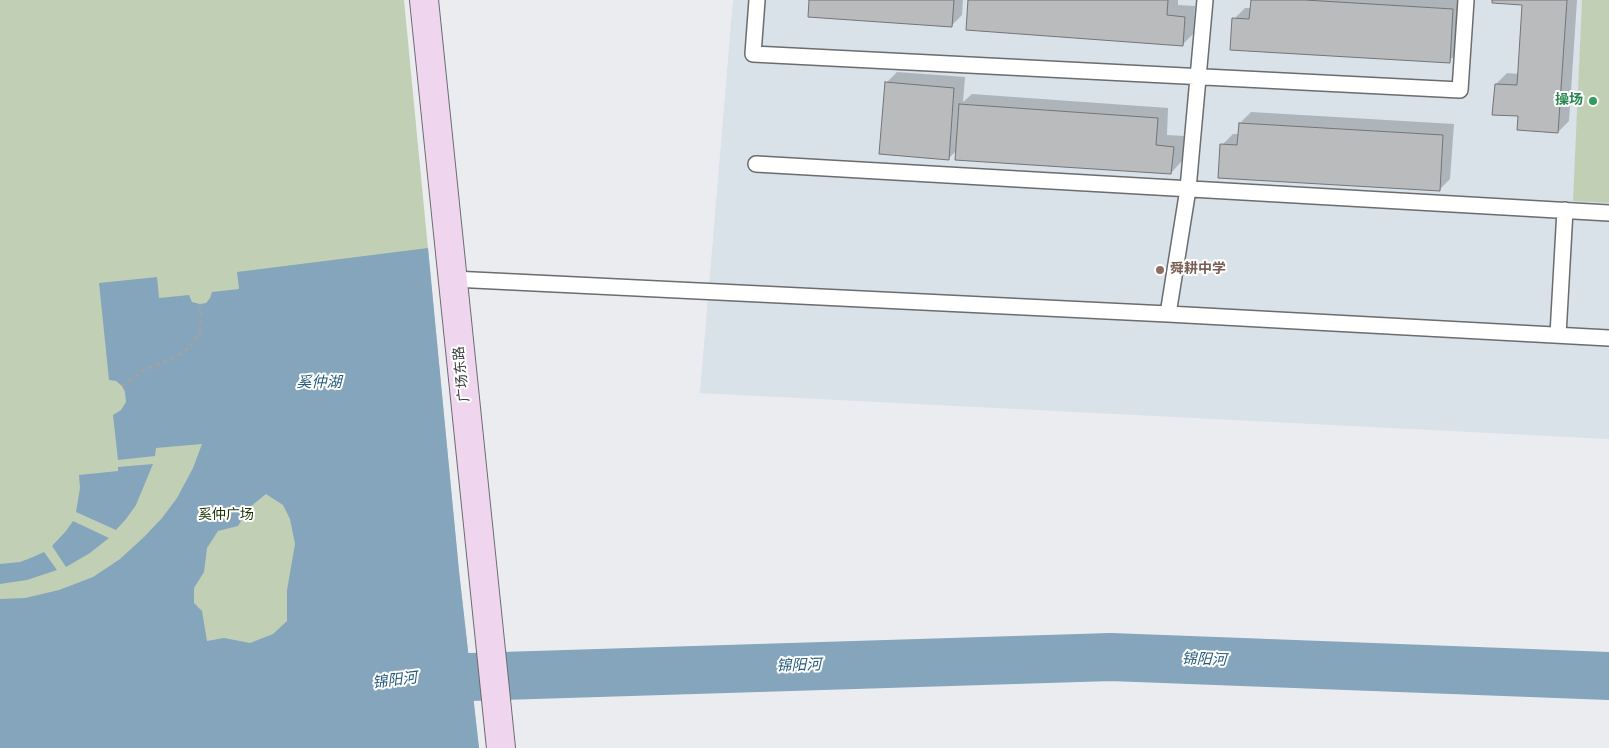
<!DOCTYPE html>
<meta charset="utf-8">
<style>
body{margin:0}
canvas{display:block;background:#eaecef}
</style>
<canvas width="1609" height="748"></canvas>
<script>
const c = document.querySelector('canvas').getContext('2d');
c.lineJoin = 'round';
function fill(path, color) {
  c.fillStyle = color;
  c.fill(path, 'evenodd');
}
function toPath(rows) {
  const path = new Path2D();
  for (const r of rows) {
    path.moveTo(r[0], r[1]);
    for (let i = 2; i < r.length; i += 2) path.lineTo(r[i], r[i + 1]);
  }
  return path;
}
function strokePath(path, color, width, dash) {
  c.strokeStyle = color;
  c.lineWidth = width;
  c.lineCap = dash ? 'butt' : 'round';
  c.setLineDash(dash || []);
  c.stroke(path);
}
function label(font, color, halo, rows, align = 'center') {
  c.font = font + ' Overpass,"Noto Sans SC",sans-serif';
  c.lineWidth = 4;
  c.setLineDash([]);
  c.textBaseline = 'middle';
  c.strokeStyle = halo;
  c.fillStyle = color;
  for (const [text, x, y, turn = 0] of rows) {
    c.save();
    c.translate(x, y);
    c.rotate((+turn || 0) * Math.PI / 180);
    c.textAlign = isNaN(turn) ? turn : align;
    if (halo) c.strokeText(text, 0, 0);
    c.fillText(text, 0, 0);
    c.restore();
  }
}
fill(toPath([
 [733,0,1609,0,1609,439,700,393]
]), '#d9e1e9');
fill(toPath([
 [0,0,404,0,459,571,479,748,0,748],
 [1582,0,1609,0,1609,203,1573,201]
]), '#c1d0b5');
fill(toPath([
 [428,248,459,571,479,748,0,748,0,599,25,598,59,590,93,577,120,559,144,537,162,518,177,498,193,468,202,444,156,448,155,456,118,460,113,415,121,410,126,402,125,392,122,386,116,381,109,380,99,283,157,277,159,298,189,295,192,302,200,304,206,303,210,298,212,292,239,289,237,272],
 [266,494,283,505,290,519,295,544,287,590,287,621,273,634,250,643,224,638,207,641,202,611,194,603,194,588,204,572,207,548,218,531,238,526,250,507],
 [153,464,136,505,126,519,116,530,76,512,80,488,79,475,118,471,118,467],
 [73,521,109,538,90,553,66,567,52,546,66,531],
 [44,552,57,570,27,580,0,584,0,564,20,562,33,557]
]), '#85a5bc');
fill(toPath([
 [810,0,963,0,962,15,951,26],
 [969,0,1178,0,1178,5,1195,6,1193,34,1182,45],
 [1252,0,1463,0,1460,50,1449,61,1234,19,1245,8,1251,8],
 [1493,0,1577,0,1569,121,1558,132,1519,115,1496,84,1507,73,1519,74,1524,4],
 [897,72,965,77,963,102,972,94,1168,108,1167,135,1184,136,1182,161,1171,173,957,150,948,159,886,83],
 [1251,112,1454,124,1450,179,1439,190,1222,145,1233,134,1239,134,1240,123]
]), '#0003');
strokePath(toPath([
 [406,679,1111,657,1609,676]
]), '#85a5bc', 48);
const building = toPath([
 [809,0,954,0,952,27,808,17,809,0],
 [968,0,1168,0,1167,15,1185,17,1183,46,966,30,968,0],
 [1251,0,1305,0,1453,9,1450,63,1230,50,1232,18,1249,19,1251,0],
 [1492,0,1567,0,1558,133,1517,130,1518,116,1492,115,1495,84,1517,85,1522,5,1492,3,1492,0],
 [885,82,954,88,949,160,879,154,885,82],
 [959,104,1158,118,1156,145,1174,147,1171,174,955,160,959,104],
 [1239,123,1443,135,1440,191,1218,178,1220,144,1237,145,1239,123]
]);
fill(building, '#b9bbbd');
strokePath(building, '#737578', 1);
const lane = toPath([
 [757,0,753,54,1460,90,1466,0],
 [756,164,1609,213],
 [453,279,1168,314,1609,338],
 [1168,314,1188,189,1205,0],
 [1558,335,1565,210]
]);
const secondary = toPath([
 [424,0,501,748]
]);
strokePath(lane, '#6a6c6e', 18);
strokePath(secondary, '#6a6c6e', 30);
strokePath(toPath([
 [122,386,148,368,174,358,185,351,194,342,200,330,201,318,200,304]
]), '#a0a2a4', 3, [4, 4]);
strokePath(lane, '#fff', 15);
strokePath(secondary, '#efd6ee', 28);
for (const [x, y, r, color] of [
 [1593,101,5,"#2e9e5b"],
 [1160,270,5,"#8d6e63"]
]) {
  const dot = new Path2D();
  dot.arc(x, y, r, 0, 2 * Math.PI);
  c.fillStyle = color;
  c.fill(dot);
  strokePath(dot, '#fff', 2);
}
label('bold 14px', '#27864d', '#fff', [
 ["操场",1583,101]
], 'right');
label('bold 14px', '#785e54', '#fff', [
 ["舜耕中学",1170,270]
], 'left');
label('14px', '#3a3b3c', '#fff', [
 ["广场东路",463,374,-96]
]);
label('14px', '#1a3000', '#fff', [
 ["奚仲广场",226,516]
]);
label('italic 15px', '#255b7d', '#fff', [
 ["奚仲湖",319,384],
 ["锦阳河",1204,661,2],
 ["锦阳河",799,667,-2],
 ["锦阳河",395,682,-7]
]);
</script>
